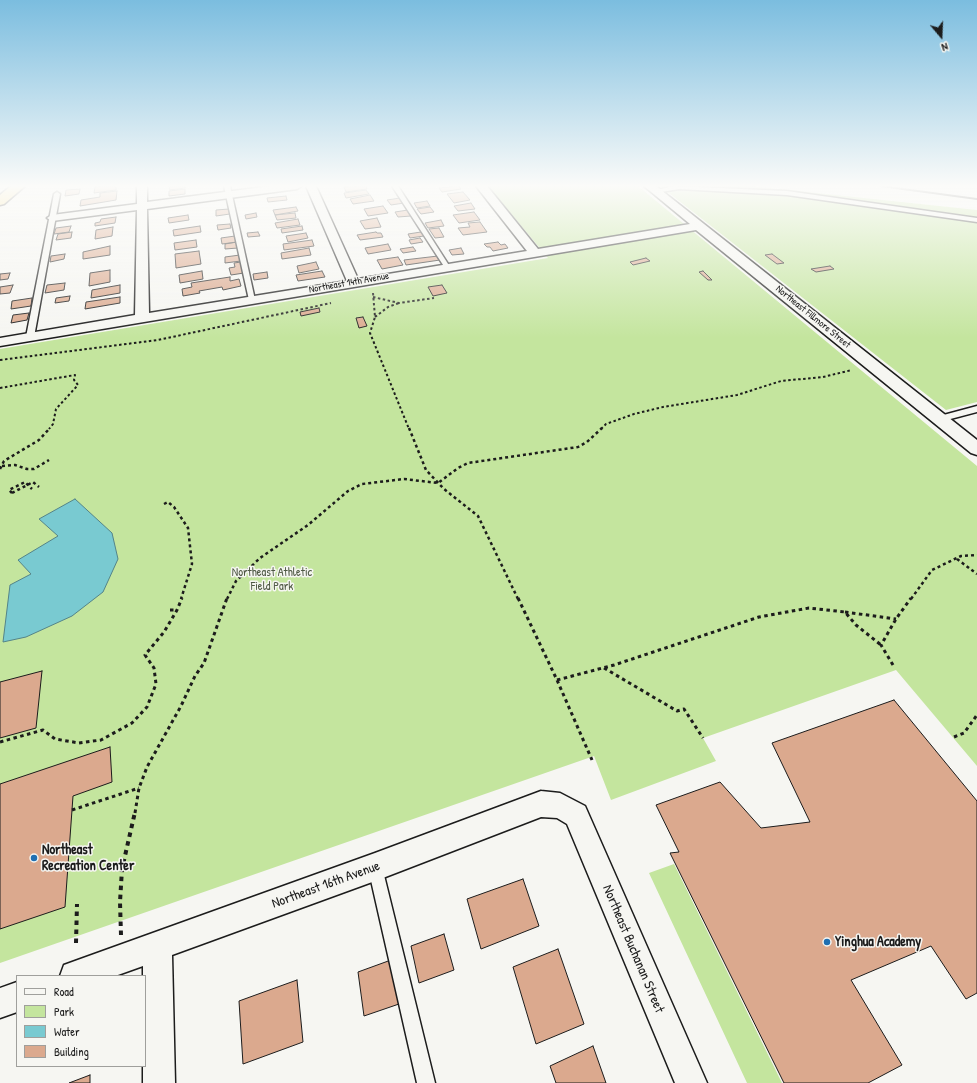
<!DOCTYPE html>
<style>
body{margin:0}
#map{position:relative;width:977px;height:1083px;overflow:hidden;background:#f6f6f2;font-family:"Patrick Hand",sans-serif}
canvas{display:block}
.legend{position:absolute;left:16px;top:975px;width:130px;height:92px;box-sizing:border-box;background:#f6f6f2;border:1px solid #9f9f9c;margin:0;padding:5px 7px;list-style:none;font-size:12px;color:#1c1c1c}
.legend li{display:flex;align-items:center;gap:8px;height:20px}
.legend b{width:20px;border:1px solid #9f9f9c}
.north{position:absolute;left:921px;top:16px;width:40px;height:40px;-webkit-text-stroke:3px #f6f6f2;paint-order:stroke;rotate:161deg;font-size:11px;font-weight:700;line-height:16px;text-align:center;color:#1c1c1c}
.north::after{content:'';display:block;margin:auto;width:14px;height:18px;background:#1c1c1c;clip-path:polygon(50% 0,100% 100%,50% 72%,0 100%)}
</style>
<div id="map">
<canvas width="977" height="1083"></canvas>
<ul class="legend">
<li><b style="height:5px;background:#f6f6f2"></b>Road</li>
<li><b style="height:11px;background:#c4e59e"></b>Park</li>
<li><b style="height:11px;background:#79cad1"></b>Water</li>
<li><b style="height:11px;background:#dba98e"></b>Building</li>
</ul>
<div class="north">N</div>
</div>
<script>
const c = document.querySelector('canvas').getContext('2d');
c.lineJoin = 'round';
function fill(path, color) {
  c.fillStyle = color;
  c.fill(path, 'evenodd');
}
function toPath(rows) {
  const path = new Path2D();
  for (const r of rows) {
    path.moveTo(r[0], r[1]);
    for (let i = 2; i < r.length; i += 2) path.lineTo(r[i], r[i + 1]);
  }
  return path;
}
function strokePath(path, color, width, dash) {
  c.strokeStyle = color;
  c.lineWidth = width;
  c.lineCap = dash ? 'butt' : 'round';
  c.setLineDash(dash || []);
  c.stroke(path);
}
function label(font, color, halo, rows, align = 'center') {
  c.font = font + ' "Patrick Hand",sans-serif';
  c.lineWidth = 3;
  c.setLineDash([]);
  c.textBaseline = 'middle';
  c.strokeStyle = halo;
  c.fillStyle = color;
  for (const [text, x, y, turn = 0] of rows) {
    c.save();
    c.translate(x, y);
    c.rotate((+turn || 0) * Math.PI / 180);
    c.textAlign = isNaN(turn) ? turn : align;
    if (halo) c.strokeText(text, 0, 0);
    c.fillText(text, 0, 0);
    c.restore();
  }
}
fill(toPath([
 [488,186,638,186,977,466,977,766,896,670,703,738,716,761,611,800,594,756,0,963,0,349,548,258],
 [660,186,751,186,977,210,977,402,946,410],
 [674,864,782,1083,747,1083,649,873]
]), '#c4e59e');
const water = toPath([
 [75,499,112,533,118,559,103,592,72,616,26,637,3,642,10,585,31,574,18,560,58,536,39,519,75,499]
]);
fill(water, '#79cad1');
strokePath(water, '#548489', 1);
const building = toPath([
 [104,186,116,186,116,190,94,193,95,187,104,186],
 [169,186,185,186,185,188,170,190,169,186],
 [366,186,367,189,346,192,344,187,366,186],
 [459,186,461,189,442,192,439,188,459,186],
 [80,189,79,194,65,196,66,190,80,189],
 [185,189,185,194,169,196,169,191,185,189],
 [366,190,369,194,346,198,344,193,366,190],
 [117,191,116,200,80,206,81,200,100,197,100,193,117,191],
 [463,192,470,200,454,203,447,194,463,192],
 [370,195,374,201,353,204,350,199,370,195],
 [286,196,287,200,268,202,267,198,286,196],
 [400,198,404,203,391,205,387,200,400,198],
 [427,201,430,206,417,208,414,203,427,201],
 [471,203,475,209,458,211,454,206,471,203],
 [383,206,388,213,368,216,364,209,383,206],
 [296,207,298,211,275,215,273,210,296,207],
 [430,207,434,212,421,214,417,209,430,207],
 [229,209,230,214,216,216,216,210,229,209],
 [408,210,411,216,398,217,395,212,408,210],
 [474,212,480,220,459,223,453,215,474,212],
 [256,213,257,217,246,219,245,215,256,213],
 [295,213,296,218,277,220,275,215,295,213],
 [188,215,189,220,169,223,168,218,188,215],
 [116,217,115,223,95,226,95,223,100,222,101,219,116,217],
 [377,218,381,227,365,229,360,221,377,218],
 [298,219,300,225,277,228,275,223,298,219],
 [441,220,444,226,428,228,425,223,441,220],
 [480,222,487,232,463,235,458,228,470,227,468,223,480,222],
 [230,224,231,228,218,230,217,225,230,224],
 [71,226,69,232,54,234,56,228,71,226],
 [200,226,201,232,174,236,173,230,200,226],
 [302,226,303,230,282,233,281,229,302,226],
 [113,227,112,236,95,239,96,230,113,227],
 [439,228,444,237,435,238,429,229,439,228],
 [72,232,71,238,56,240,58,234,72,232],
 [258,232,260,236,248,237,247,233,258,232],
 [376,232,377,233,381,233,383,237,360,240,357,235,376,232],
 [421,232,424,236,410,238,408,234,421,232],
 [306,233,308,238,288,242,286,236,306,233],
 [235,236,237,242,222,244,221,238,235,236],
 [420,238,423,242,411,244,409,240,420,238],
 [196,240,197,247,175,250,174,243,196,240],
 [312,240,314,246,284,250,283,244,312,240],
 [237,242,238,248,225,249,225,244,237,242],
 [498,242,501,245,505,244,508,248,493,251,490,247,487,247,484,244,498,242],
 [388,244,391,250,368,254,365,248,388,244],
 [110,246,110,255,83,259,83,252,110,246],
 [413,247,416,251,403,253,400,249,413,247],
 [309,248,311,255,282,259,281,253,309,248],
 [461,248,464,254,452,255,449,250,461,248],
 [199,251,201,264,176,268,175,254,199,251],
 [65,254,64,259,50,262,51,256,65,254],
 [772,254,784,263,777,264,765,255,772,254],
 [240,255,241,261,225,263,225,257,240,255],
 [438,256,440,260,406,265,404,260,438,256],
 [398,257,403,265,382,269,377,260,398,257],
 [646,258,650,261,633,265,630,262,646,258],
 [241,262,244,273,231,275,229,268,235,267,234,263,241,262],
 [316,262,319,269,299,273,297,266,316,262],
 [830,266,834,269,816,272,811,269,830,266],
 [110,270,110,282,89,286,90,273,110,270],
 [202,271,203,279,180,283,179,275,202,271],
 [322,271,325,277,298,281,296,275,322,271],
 [703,271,712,280,708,280,699,272,703,271],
 [267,272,268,278,254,280,253,274,267,272],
 [10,273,8,279,0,280,0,274,10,273],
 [230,277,230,281,239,279,241,286,223,290,222,287,199,291,200,293,183,296,182,289,192,287,191,283,230,277],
 [65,283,64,290,45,293,47,285,65,283],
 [13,285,10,293,0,294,0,287,13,285],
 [120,285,120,293,91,298,92,290,120,285],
 [442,285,447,293,433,296,428,287,442,285],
 [70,296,69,301,55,303,56,298,70,296],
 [120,297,120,303,85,309,86,302,120,297],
 [32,298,31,306,11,309,12,301,32,298],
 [319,308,320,312,301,316,300,312,319,308],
 [29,313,27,320,11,323,13,315,29,313],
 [363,317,367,326,359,328,356,318,363,317],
 [42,671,36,728,0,738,0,682,42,671],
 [894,700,977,801,977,993,966,999,931,946,851,980,902,1065,868,1083,784,1083,670,853,679,852,656,805,720,782,761,828,810,822,772,743,894,700],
 [110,747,112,782,73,796,65,907,0,929,0,784,110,747],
 [523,879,539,926,481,949,467,899,523,879],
 [444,934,454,970,419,983,411,946,444,934],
 [558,949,584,1024,536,1044,513,967,558,949],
 [391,960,399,1004,364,1016,358,972,391,960],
 [297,980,303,1042,243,1064,239,1001,297,980],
 [593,1046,606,1083,556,1083,550,1066,593,1046],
 [90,1075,90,1083,69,1083,90,1075]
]);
fill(building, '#dba98e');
strokePath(building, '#1c1c1c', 1);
const service = toPath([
 [224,186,230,186,255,300,254,301,249,300,224,186],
 [392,186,398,186,450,267,449,268,445,268,392,186],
 [674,186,787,191,977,218,977,222,787,195,679,189,655,193,652,191,674,186],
 [57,192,60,194,34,337,30,339,26,337,54,194,57,192],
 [977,406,977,412,939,422,935,419,936,417,977,406],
 [375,860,380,862,382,867,435,1083,417,1083,368,867,370,862,375,860]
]);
const minor = toPath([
 [137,186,147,186,147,202,271,186,302,186,297,189,147,209,149,313,347,281,306,186,316,186,358,279,527,251,476,186,487,186,538,249,690,224,644,186,656,186,977,440,977,455,971,453,696,230,0,346,0,338,135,315,137,210,52,221,47,218,52,215,137,204,137,186],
 [541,791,560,793,585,806,707,1083,675,1083,567,824,557,818,541,817,375,881,172,955,175,1083,143,1083,143,1066,145,1066,145,976,143,976,143,966,115,976,60,976,64,965,75,961,375,853,541,791],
 [17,982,17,1012,0,1018,0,988,17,982]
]);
const motorway = toPath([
 [11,186,25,186,4,204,0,205,0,195,11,186]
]);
strokePath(service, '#1c1c1c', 3);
strokePath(minor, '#1c1c1c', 3);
strokePath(motorway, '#1c1c1c', 3);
strokePath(toPath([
 [373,293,375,317,370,333,409,429],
 [373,297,399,303,434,298],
 [375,317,388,307,399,303],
 [0,360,158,340,331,303],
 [0,388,75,375,74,380,78,385,56,409,53,424,49,429],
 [601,429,606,424,634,414,663,407,737,395,781,381,823,377,852,370]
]), '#1c1c1c', 2, [2.5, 2.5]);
strokePath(toPath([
 [409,428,426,470,444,489,478,516,518,599],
 [2,466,15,465,27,469,34,469,49,460],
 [0,469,4,461,39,440,50,428],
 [12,493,33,482,39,487],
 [164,504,168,502,174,507,188,528,192,564,181,599],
 [957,559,977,574],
 [227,599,236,581,260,558,308,525,348,491,362,484,404,479,438,483,458,468,468,463,578,447,587,442,602,428],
 [911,599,932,570,961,556,977,555]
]), '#1c1c1c', 2.5, [3, 3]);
strokePath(toPath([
 [518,598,557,680,592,760],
 [170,610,177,610],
 [845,612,896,619],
 [893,665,881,645,896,619,911,598],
 [604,668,677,711,684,709,703,738],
 [557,680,614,665,759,617,809,608,845,612,856,625,881,645],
 [954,737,964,733,977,715],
 [0,742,43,730,55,739,79,743,101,740,132,723,147,707,156,684,154,668,145,655,164,632,177,610,182,598],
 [72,810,139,788],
 [135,813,139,788,147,767,181,706,195,676,204,663,227,598]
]), '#1c1c1c', 3, [3.5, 3.5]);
strokePath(toPath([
 [121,935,120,902,122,869,135,812],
 [76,943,77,904]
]), '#1c1c1c', 4, [4.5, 4.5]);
fill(service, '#f6f6f2');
fill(minor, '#f6f6f2');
fill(motorway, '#fde080');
strokePath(toPath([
 [881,186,977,199]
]), '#1c1c1c', 2);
strokePath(toPath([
 [12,493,9,490,25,482,32,489]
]), '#1c1c1c', 2.5, [3, 3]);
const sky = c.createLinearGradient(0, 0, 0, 338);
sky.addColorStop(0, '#7bbddf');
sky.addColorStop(0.55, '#fbfbf9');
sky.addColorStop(1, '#fbfbf900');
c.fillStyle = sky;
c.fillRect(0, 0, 977, 338);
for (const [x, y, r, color] of [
 [34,858,4,"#1f6fb2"],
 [827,942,4,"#1f6fb2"]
]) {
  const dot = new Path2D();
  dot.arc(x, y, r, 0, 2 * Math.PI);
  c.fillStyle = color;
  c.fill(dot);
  strokePath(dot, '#f6f6f2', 1.5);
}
label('10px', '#1c1c1c', '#f6f6f2', [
 ["Northeast 14th Avenue",349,283,-10],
 ["Northeast Fillmore Street",813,317,39]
]);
label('12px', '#4e5843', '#f6f6f2', [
 ["Northeast Athletic",272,573],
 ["Field Park",272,587]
]);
label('bold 14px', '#1c1c1c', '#f6f6f2', [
 ["Northeast",42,850],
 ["Recreation Center",42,866],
 ["Yinghua Academy",835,942]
], 'left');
label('14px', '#1c1c1c', '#f6f6f2', [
 ["Northeast 16th Avenue",326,885,-20],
 ["Northeast Buchanan Street",633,949,67]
]);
</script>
